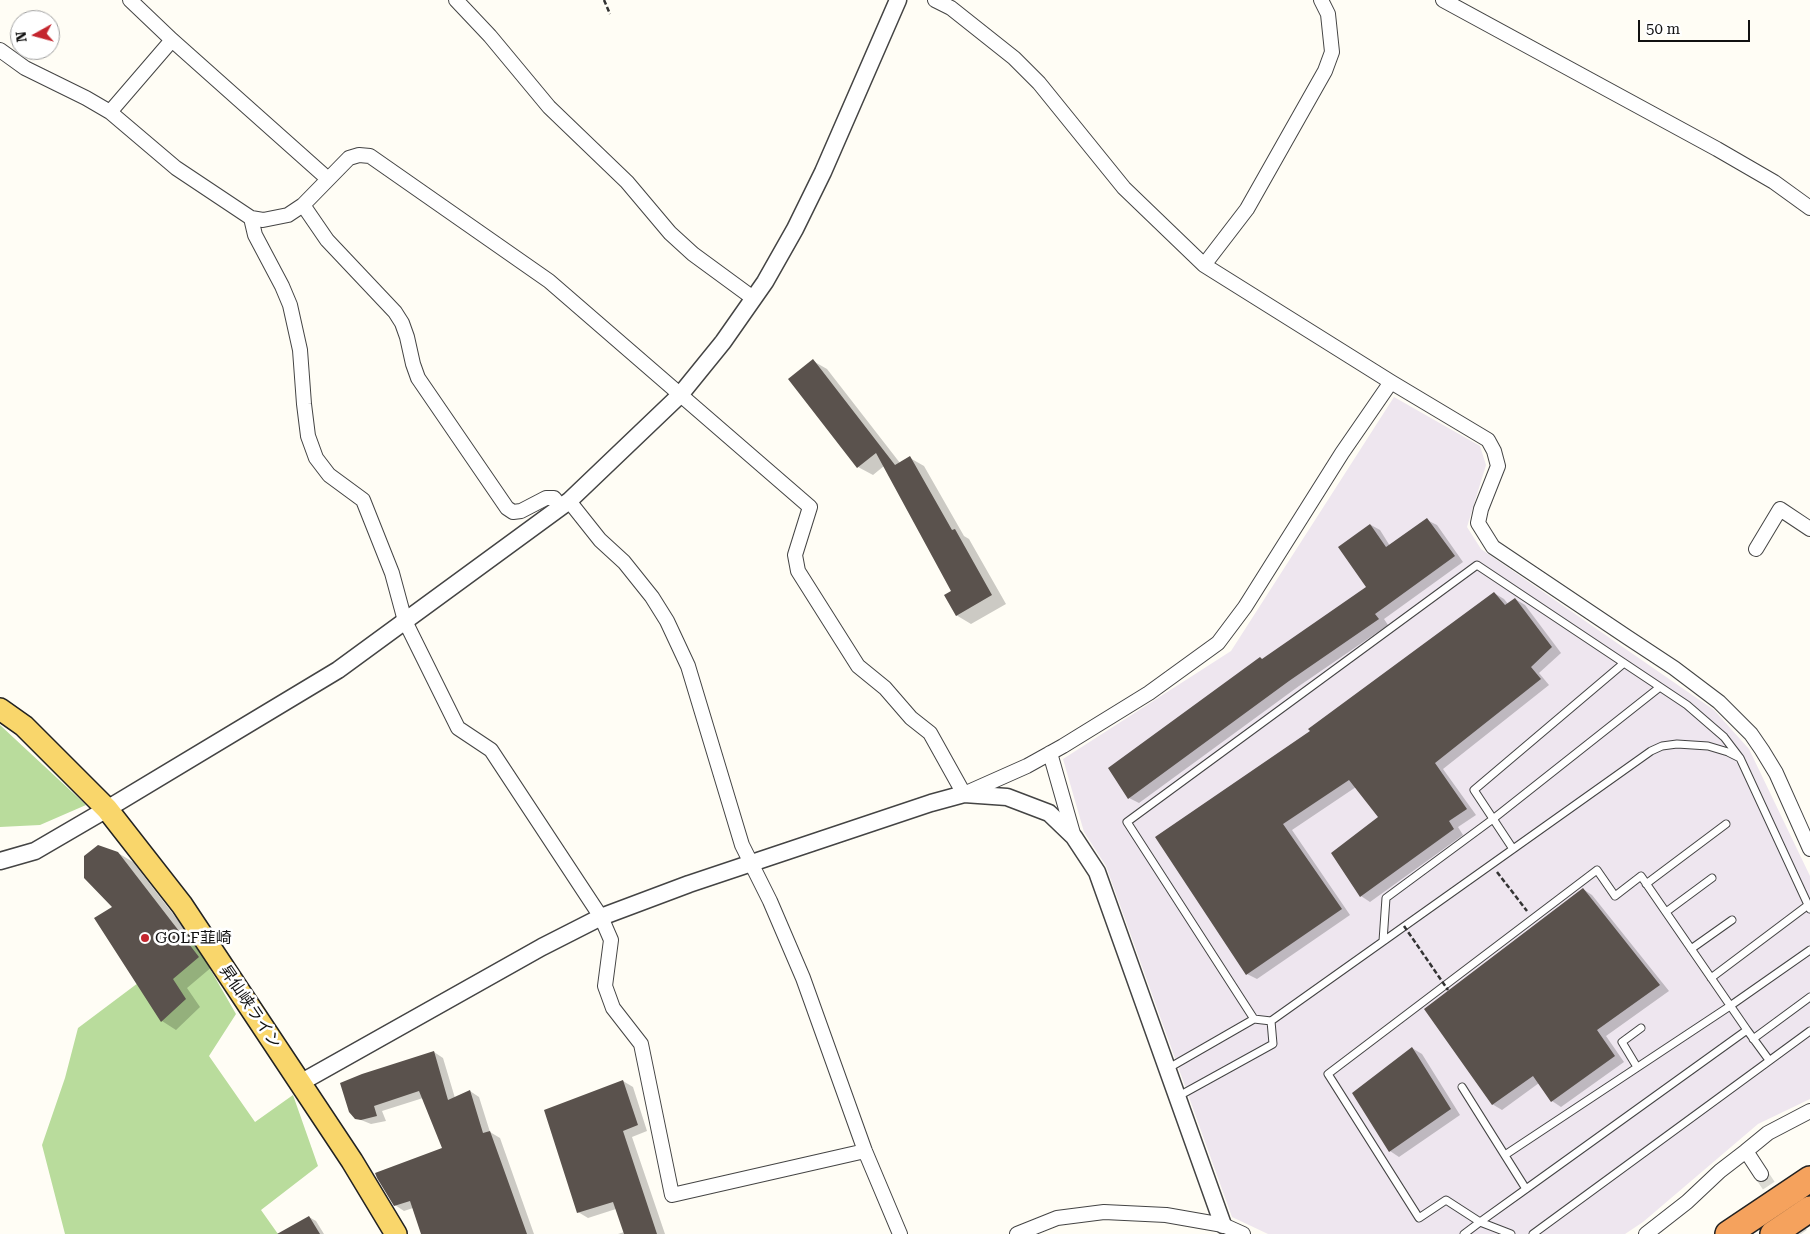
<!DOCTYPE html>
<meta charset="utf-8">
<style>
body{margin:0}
#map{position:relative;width:1810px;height:1234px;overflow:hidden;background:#fffdf5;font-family:"Roboto Serif",serif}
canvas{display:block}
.north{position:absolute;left:10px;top:10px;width:50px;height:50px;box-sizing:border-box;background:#fff;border:1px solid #a0a0a0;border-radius:50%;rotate:263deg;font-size:14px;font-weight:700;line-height:20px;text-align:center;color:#111}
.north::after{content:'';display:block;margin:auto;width:18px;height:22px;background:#c4262e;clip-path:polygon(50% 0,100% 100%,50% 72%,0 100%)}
.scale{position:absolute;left:1638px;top:20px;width:112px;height:22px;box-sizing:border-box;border:2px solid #111;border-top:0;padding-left:6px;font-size:15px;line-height:18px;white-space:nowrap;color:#111;-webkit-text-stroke:4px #fff;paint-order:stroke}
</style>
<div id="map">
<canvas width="1810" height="1234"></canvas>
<div class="north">N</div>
<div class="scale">50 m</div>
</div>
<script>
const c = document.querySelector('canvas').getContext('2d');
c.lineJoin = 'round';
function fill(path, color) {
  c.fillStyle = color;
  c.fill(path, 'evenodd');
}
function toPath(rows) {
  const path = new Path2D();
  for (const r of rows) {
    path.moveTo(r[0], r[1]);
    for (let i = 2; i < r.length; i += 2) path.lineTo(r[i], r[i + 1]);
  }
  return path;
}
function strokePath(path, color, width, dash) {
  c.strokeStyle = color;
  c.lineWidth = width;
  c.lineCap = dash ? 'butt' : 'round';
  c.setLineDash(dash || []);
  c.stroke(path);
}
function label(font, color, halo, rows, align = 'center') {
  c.font = font + ' "Roboto Serif","Noto Sans JP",serif';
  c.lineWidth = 5;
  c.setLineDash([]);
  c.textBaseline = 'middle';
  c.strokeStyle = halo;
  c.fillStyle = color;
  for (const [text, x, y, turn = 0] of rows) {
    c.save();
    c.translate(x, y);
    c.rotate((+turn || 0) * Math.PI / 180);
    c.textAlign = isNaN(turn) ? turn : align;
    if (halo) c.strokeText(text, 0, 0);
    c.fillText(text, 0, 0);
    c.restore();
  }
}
fill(toPath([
 [1394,397,1480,446,1486,465,1467,527,1481,549,1714,710,1749,749,1810,876,1810,1099,1758,1124,1643,1222,1625,1234,1268,1234,1232,1217,1106,866,1084,832,1063,759,1231,651]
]), '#eee6ef');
fill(toPath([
 [0,725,86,805,40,825,0,827],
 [194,941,236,1014,209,1056,255,1122,293,1095,318,1166,261,1210,278,1234,65,1234,42,1145,65,1078,78,1028]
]), '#b9dc9c');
fill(toPath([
 [813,361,827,369,900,463,910,458,924,466,964,536,969,539,1006,604,971,624,956,615,953,592,884,466,873,475,858,467],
 [1427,520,1437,525,1463,562,1384,619,1388,625,1299,686,1139,803,1129,798,1263,660,1368,588,1371,525,1380,530,1390,546],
 [1494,593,1504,599,1508,604,1515,599,1525,605,1561,653,1539,673,1549,685,1443,769,1476,815,1458,827,1463,835,1370,902,1361,896,1380,817,1356,787,1292,830,1350,915,1257,979,1247,974,1157,838,1312,731],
 [118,853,133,862,213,966,187,988,200,1007,176,1030,162,1021,114,907],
 [1583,889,1592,895,1669,991,1606,1036,1624,1062,1561,1107,1552,1101,1539,1083,1502,1110,1492,1104],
 [1412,1048,1422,1054,1460,1115,1399,1157,1390,1151],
 [434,1052,443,1058,455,1098,470,1091,479,1097,490,1132,500,1138,534,1234,422,1234,413,1208,404,1211,395,1205,444,1149,423,1098,382,1111,386,1121,371,1124,356,1118],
 [623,1081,633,1087,647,1131,632,1137,665,1234,618,1234,624,1232,616,1209,588,1218,578,1212],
 [309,1217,316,1221,324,1234,294,1234]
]), '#0003');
fill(toPath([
 [813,359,895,465,910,456,952,530,955,529,992,595,956,616,944,595,951,591,876,453,857,468,788,379],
 [1427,518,1455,556,1375,614,1379,619,1289,681,1128,799,1108,768,1260,657,1262,659,1366,587,1338,547,1370,524,1386,547],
 [1494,592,1505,605,1515,598,1552,647,1531,667,1541,679,1435,763,1467,809,1449,821,1454,829,1360,897,1331,853,1378,817,1349,780,1283,824,1342,909,1246,975,1155,837,1310,731,1308,729],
 [98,845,118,852,199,957,173,979,186,999,161,1022,94,918,112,907,84,878,84,856],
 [1583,888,1660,985,1597,1030,1615,1056,1551,1102,1533,1076,1492,1105,1424,1009],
 [1412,1047,1451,1109,1389,1152,1352,1093],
 [434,1051,448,1100,470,1090,483,1133,490,1131,527,1234,421,1234,410,1201,394,1206,377,1178,375,1173,442,1148,419,1091,374,1106,377,1116,361,1120,355,1119,349,1112,340,1083,362,1074],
 [623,1080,638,1125,623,1131,657,1234,624,1234,613,1202,577,1213,544,1110],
 [309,1216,320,1234,277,1234]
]), '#5a524d');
strokePath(toPath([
 [1761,1174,1801,1234]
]), '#dbdad3', 14, [14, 7]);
const service = toPath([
 [1513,849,1474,790,1624,663],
 [1646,884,1726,824],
 [1666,912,1712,878],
 [1383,941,1386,898,1493,819,1660,687],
 [1691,949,1732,920],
 [1711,978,1808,905],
 [1254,1019,1127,822,1477,565,1687,705,1724,737,1740,758],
 [1747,1030,1769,1060],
 [1753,1039,1810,997],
 [1637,1067,1622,1042,1641,1028],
 [1167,1069,1254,1019,1271,1021],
 [1462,1087,1526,1189],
 [1177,1097,1273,1044,1271,1021,1651,751,1662,746,1677,744,1708,746,1728,752,1740,758,1810,909],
 [1505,1155,1730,1006,1810,950],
 [1464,1234,1480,1222,1526,1189,1747,1030,1641,876,1615,896,1597,870,1328,1074,1419,1218,1446,1200,1480,1222,1511,1234],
 [1533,1234,1810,1031]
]);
const minor = toPath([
 [130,0,172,40,328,179],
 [456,0,490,36,549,107,627,182,670,233,693,254,753,298],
 [935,0,951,8,1014,58,1039,83,1124,188,1204,265,1391,382,1488,440,1494,451,1498,466,1481,509,1478,523,1493,547,1627,637,1674,668,1719,702,1751,734,1762,750,1776,773,1810,849],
 [1443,0,1717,149,1774,182,1810,208],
 [0,50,25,68,86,98,110,112,176,168,251,218,263,220,288,215,303,205,349,158,359,155,370,156,549,281,810,507,795,555,798,571,858,666,885,688,911,718,930,733,964,794,1027,766,1063,746,1149,693,1218,643,1245,607,1342,453,1391,382],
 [110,112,172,40],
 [303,205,327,240,395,312,402,323,407,337,413,364,418,378,507,508,513,512,521,511,546,498,554,498,561,507],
 [251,218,255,235,282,286,290,305,300,350,304,404,308,436,316,458,329,475,363,500,392,573,405,621,458,728,491,750,601,917,611,940,605,986,613,1008,641,1044,672,1195,865,1151],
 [1204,265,1247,209,1325,71,1332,52,1328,14,1321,0],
 [569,501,600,540,624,562,652,597,667,621,688,666,742,845,770,901,803,978,865,1151,900,1234],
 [1756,549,1780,509,1810,529],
 [1050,753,1074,837],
 [1746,1151,1768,1133,1810,1111],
 [1017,1234,1057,1218,1104,1212,1166,1215,1223,1225,1243,1234],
 [1646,1234,1687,1202,1720,1171,1746,1151,1761,1174]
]);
const tertiary = toPath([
 [0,861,35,851,107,809,338,670,569,501,680,395,723,342,765,282,795,229,823,172,898,0],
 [300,1083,542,947,601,917,689,884,931,803,964,794,1007,797,1049,813,1074,837,1097,872,1223,1225]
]);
const primary = toPath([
 [0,709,24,726,107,809,182,905,352,1161,396,1234]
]);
const motorway = toPath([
 [1728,1234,1810,1179],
 [1773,1234,1810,1209]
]);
strokePath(service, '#444', 9);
strokePath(minor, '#444', 16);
strokePath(tertiary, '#444', 19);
strokePath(primary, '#222', 24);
strokePath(motorway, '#222', 28);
strokePath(toPath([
 [604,0,610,14],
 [1497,872,1527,911]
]), '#333', 2.5, [5, 2.5]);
strokePath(service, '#fff', 7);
strokePath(minor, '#fff', 14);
strokePath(tertiary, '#fff', 16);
strokePath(primary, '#f9d66b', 21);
strokePath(motorway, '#f5a25d', 25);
strokePath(toPath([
 [1404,926,1448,990]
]), '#333', 2.5, [5, 2.5]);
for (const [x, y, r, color] of [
 [145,938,5,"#c4262e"]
]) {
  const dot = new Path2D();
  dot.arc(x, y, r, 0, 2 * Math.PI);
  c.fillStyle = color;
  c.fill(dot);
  strokePath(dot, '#fff', 2);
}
label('16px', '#111', '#fff', [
 ["GOLF韮崎",155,938]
], 'left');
label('16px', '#111', '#fff', [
 ["昇仙峡ライン",250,1007,56]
]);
</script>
